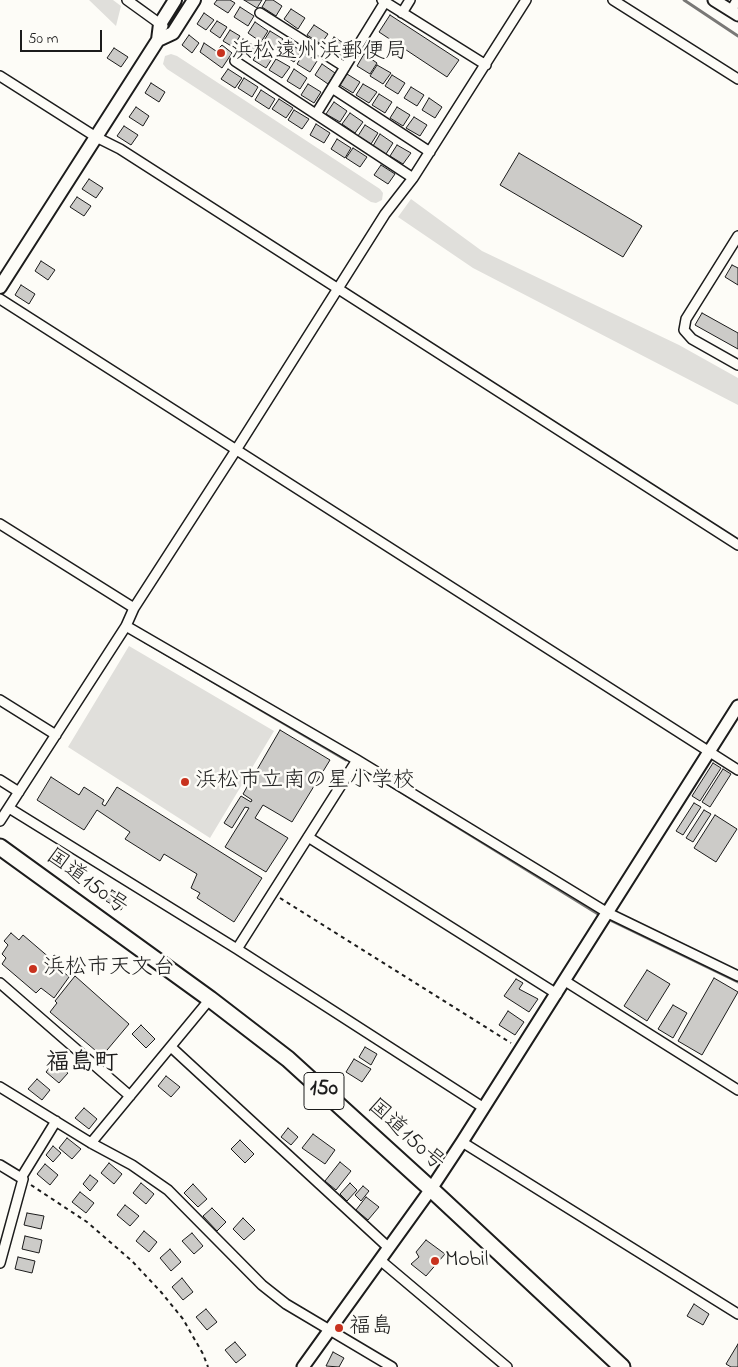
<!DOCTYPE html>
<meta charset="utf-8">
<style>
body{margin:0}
#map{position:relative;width:738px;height:1367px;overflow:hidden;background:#fdfcf7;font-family:"Indie Flower",sans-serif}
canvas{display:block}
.scale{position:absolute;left:20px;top:30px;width:82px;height:22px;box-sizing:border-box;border:2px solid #1c1c1c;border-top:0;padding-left:6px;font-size:15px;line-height:18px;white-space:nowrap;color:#1c1c1c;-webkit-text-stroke:4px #fdfcf7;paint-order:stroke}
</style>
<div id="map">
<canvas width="738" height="1367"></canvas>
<div class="scale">50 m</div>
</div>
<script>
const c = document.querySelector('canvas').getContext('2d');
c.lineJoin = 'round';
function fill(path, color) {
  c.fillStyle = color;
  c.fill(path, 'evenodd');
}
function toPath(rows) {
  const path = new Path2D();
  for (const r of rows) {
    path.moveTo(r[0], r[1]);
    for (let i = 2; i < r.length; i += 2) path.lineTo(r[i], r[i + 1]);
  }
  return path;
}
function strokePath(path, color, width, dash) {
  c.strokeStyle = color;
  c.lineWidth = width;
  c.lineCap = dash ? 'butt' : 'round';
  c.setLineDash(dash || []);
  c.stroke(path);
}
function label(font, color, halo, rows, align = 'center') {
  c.font = font + ' "Indie Flower","Klee One",sans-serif';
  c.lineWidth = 5;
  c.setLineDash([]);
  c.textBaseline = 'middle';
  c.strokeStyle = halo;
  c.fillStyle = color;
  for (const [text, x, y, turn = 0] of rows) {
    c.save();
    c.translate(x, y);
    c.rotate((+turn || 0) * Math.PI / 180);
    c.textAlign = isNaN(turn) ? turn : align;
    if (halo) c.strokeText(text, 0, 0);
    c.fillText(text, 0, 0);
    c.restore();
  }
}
fill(toPath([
 [89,0,113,0,121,6,116,26],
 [171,54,177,56,380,189,383,193,382,200,376,203,371,202,167,69,163,64,165,56],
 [411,199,482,251,679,345,738,378,738,405,473,268,398,217],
 [129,646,274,731,210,838,68,747]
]), '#e0dfdb');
strokePath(toPath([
 [684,0,738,36],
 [145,642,346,760],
 [365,770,598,914],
 [612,921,738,982]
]), '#797876', 3);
const building = toPath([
 [217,0,230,0,235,3,228,13,214,4,217,0],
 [244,0,262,0,257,8,244,0],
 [266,0,273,0,282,6,276,16,262,7,266,0],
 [240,7,254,16,248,26,234,17,240,7],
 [291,9,305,18,298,29,284,19,291,9],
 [204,13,214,20,206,30,197,24,204,13],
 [390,15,459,60,447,77,379,32,390,15],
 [217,21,227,27,220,38,210,31,217,21],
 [255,22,268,31,261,42,248,33,255,22],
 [314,25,328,34,321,44,307,35,314,25],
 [230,30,240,36,233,47,223,41,230,30],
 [270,31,283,39,276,50,263,42,270,31],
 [189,35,199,43,192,53,182,45,189,35],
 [334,37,348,46,342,56,328,47,334,37],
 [243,39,256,47,249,58,236,50,243,39],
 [288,42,301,51,294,62,281,54,288,42],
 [204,43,216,51,222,45,232,53,222,68,200,52,204,43],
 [114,48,128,57,121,67,107,58,114,48],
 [260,49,273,57,266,68,253,60,260,49],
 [304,53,317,61,310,72,297,64,304,53],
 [364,54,377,63,370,74,357,66,364,54],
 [276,59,290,67,282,78,269,70,276,59],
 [322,64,335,73,328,84,315,75,322,64],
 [377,65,391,73,383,84,370,76,377,65],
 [228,69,242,78,235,88,221,79,228,69],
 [294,69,307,78,300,89,287,81,294,69],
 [347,74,360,82,353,93,340,85,347,74],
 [392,75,405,83,398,94,385,86,392,75],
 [244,78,258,87,252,97,238,88,244,78],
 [151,83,165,92,159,102,145,93,151,83],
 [308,84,321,92,314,103,301,95,308,84],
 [363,84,377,92,369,103,356,95,363,84],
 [411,87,424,95,417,106,404,98,411,87],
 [261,90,275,99,269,109,255,100,261,90],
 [379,94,392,102,385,113,372,105,379,94],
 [429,98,442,107,435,118,422,110,429,98],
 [279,99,293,108,286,118,272,109,279,99],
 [334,102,347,111,340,122,326,114,334,102],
 [136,107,149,116,143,126,129,117,136,107],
 [397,107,410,115,403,126,390,118,397,107],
 [294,110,309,119,302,129,288,120,294,110],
 [350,113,363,122,355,133,342,124,350,113],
 [414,117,427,125,420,136,406,128,414,117],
 [316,124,330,133,324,143,310,135,316,124],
 [365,125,378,133,371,144,358,136,365,125],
 [124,126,138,135,131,145,117,136,124,126],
 [380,134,393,143,386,154,373,146,380,134],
 [337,139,351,148,345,158,331,149,337,139],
 [397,145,411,153,403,164,390,156,397,145],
 [353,148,367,157,360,167,346,158,353,148],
 [519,153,642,226,623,257,500,185,519,153],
 [381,165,395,174,388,184,374,175,381,165],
 [89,179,103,188,96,198,82,189,89,179],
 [77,197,91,206,84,216,70,207,77,197],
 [41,261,55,270,48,280,35,271,41,261],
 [732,265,738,268,738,285,725,277,732,265],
 [21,285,35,294,29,304,15,295,21,285],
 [702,313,738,333,738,349,695,325,702,313],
 [280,730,330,760,292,822,263,805,255,818,288,838,266,872,225,847,249,808,245,807,232,828,224,823,241,796,251,802,252,800,243,794,280,730],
 [713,763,721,768,700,801,692,796,713,763],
 [723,769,731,774,710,807,702,802,723,769],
 [51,777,79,795,84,787,104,800,102,804,105,806,117,787,262,878,234,922,197,898,200,893,191,888,197,874,164,854,160,861,125,839,130,832,97,810,84,830,37,800,51,777],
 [694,803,701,807,683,835,676,831,694,803],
 [704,810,711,814,693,842,686,838,704,810],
 [715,815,737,829,716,862,694,848,715,815],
 [112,890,127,899,121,910,106,901,112,890],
 [11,933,19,940,23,935,51,959,54,955,60,959,56,965,69,977,54,998,41,988,36,993,2,964,6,958,2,954,8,945,4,941,11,933],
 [647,970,670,984,647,1021,624,1006,647,970],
 [75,976,129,1024,102,1056,50,1012,57,1003,55,1001,75,976],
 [714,978,738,992,702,1055,678,1041,714,978],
 [516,979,523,983,519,989,538,999,529,1012,504,996,516,979],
 [673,1005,687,1013,673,1038,658,1029,673,1005],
 [508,1011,524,1022,515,1035,499,1025,508,1011],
 [141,1025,155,1039,146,1048,132,1034,141,1025],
 [365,1047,377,1054,371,1065,359,1057,365,1047],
 [354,1059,371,1069,362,1082,346,1072,354,1059],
 [54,1062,68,1073,59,1083,46,1072,54,1062],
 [166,1076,180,1087,171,1097,158,1086,166,1076],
 [37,1079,50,1090,42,1100,28,1089,37,1079],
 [84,1108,97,1119,89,1129,75,1118,84,1108],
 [288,1128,298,1137,291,1145,281,1137,288,1128],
 [313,1134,335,1150,325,1164,302,1148,313,1134],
 [67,1138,81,1149,72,1159,59,1148,67,1138],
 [240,1140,254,1154,245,1163,231,1149,240,1140],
 [53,1146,61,1153,53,1162,46,1155,53,1146],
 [340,1162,351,1171,336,1190,325,1181,340,1162],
 [109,1163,122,1174,114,1184,101,1173,109,1163],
 [45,1164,58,1175,50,1185,37,1174,45,1164],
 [90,1175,98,1181,90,1191,83,1184,90,1175],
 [141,1183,154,1194,146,1204,133,1193,141,1183],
 [350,1183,357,1190,347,1201,340,1194,350,1183],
 [193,1184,207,1199,198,1207,184,1193,193,1184],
 [363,1186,369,1191,361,1201,355,1195,363,1186],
 [80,1192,94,1203,86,1213,72,1202,80,1192],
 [366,1197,379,1207,368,1220,356,1210,366,1197],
 [125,1205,139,1216,130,1226,117,1215,125,1205],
 [212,1208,226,1222,217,1231,203,1216,212,1208],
 [27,1213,44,1216,41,1229,24,1225,27,1213],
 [243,1218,255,1230,244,1240,233,1229,243,1218],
 [144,1231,157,1242,149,1252,136,1241,144,1231],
 [192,1233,203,1246,194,1254,182,1241,192,1233],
 [25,1236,42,1240,39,1253,22,1249,25,1236],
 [426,1240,445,1254,426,1276,411,1264,419,1257,416,1252,426,1240],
 [170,1249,181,1262,171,1271,160,1258,170,1249],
 [18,1257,35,1261,32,1273,15,1269,18,1257],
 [182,1278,193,1292,183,1300,172,1287,182,1278],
 [694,1304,709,1314,703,1325,687,1316,694,1304],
 [206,1309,217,1322,207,1330,196,1317,206,1309],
 [235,1342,246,1355,236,1363,225,1350,235,1342],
 [738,1344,738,1367,731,1367,726,1364,738,1344],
 [333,1352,344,1358,339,1367,326,1366,333,1352]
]);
fill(building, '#cccbc8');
strokePath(building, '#1c1c1c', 1);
const minor = toPath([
 [127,0,163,26],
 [382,0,486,65],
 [613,0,738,79],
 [731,11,737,0],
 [260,13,345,67],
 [402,13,410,0],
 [235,61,413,178],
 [0,76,96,137,120,149,738,545],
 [332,88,430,152],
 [316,114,385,2],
 [738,236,686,319,684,330,692,339,738,365],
 [0,299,738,770],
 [0,524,134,608],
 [126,626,357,760,608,913,738,976],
 [0,700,56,735],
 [0,780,19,792],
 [9,808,237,949,484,1108],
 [0,821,126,626,134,608,236,450,385,214,413,178,526,0],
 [308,837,557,994],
 [237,949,357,760],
 [565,981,738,1090],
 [0,983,130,1096],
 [171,1047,389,1248],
 [0,1087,91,1143,132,1165,168,1190,262,1285,286,1304,392,1367],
 [462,1142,738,1314],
 [91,1143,210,999],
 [0,1165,23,1179,0,1263],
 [21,1178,56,1121],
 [380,1260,507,1367]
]);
const tertiary = toPath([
 [714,0,738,15],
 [303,1367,431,1189,462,1142,738,706]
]);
const secondary = toPath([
 [158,40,173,33,194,0],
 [0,287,158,40,160,24,175,0]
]);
const trunk = toPath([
 [0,847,210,999,288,1059,431,1189,622,1367]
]);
strokePath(minor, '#1c1c1c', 12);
strokePath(tertiary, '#1c1c1c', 15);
strokePath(secondary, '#1c1c1c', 16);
strokePath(trunk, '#1c1c1c', 19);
strokePath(toPath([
 [280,898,511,1043],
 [31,1185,87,1222,132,1261,161,1292,183,1319,203,1354,208,1367]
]), '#1c1c1c', 2, [4, 4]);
strokePath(minor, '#fdfcf7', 9);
strokePath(tertiary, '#fdfcf7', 11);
strokePath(secondary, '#fdfcf7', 12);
strokePath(trunk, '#fdfcf7', 15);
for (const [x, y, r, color] of [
 [221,53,5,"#c8321e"],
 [185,782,5,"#c8321e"],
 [33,969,5,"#c8321e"],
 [435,1261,5,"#c8321e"],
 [339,1328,5,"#c8321e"]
]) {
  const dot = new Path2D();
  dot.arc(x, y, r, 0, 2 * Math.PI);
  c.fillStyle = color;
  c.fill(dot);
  strokePath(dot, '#fdfcf7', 2);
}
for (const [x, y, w] of [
 [324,1091,40]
]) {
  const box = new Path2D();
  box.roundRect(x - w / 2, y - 18.5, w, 37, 4);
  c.fillStyle = '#fdfcf7';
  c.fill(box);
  strokePath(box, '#1c1c1c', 1);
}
label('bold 21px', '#1c1c1c', null, [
 ["150",324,1091]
]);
label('22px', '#1c1c1c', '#fdfcf7', [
 ["浜松遠州浜郵便局",231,53],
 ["浜松市立南の星小学校",195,782],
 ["浜松市天文台",43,969],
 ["Mobil",445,1261],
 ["福島",349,1328]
], 'left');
label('22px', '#1c1c1c', '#fdfcf7', [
 ["国道150号",86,883,36],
 ["国道150号",405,1136,42]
]);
label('bold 24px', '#1c1c1c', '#fdfcf7', [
 ["福島町",82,1065]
]);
</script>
